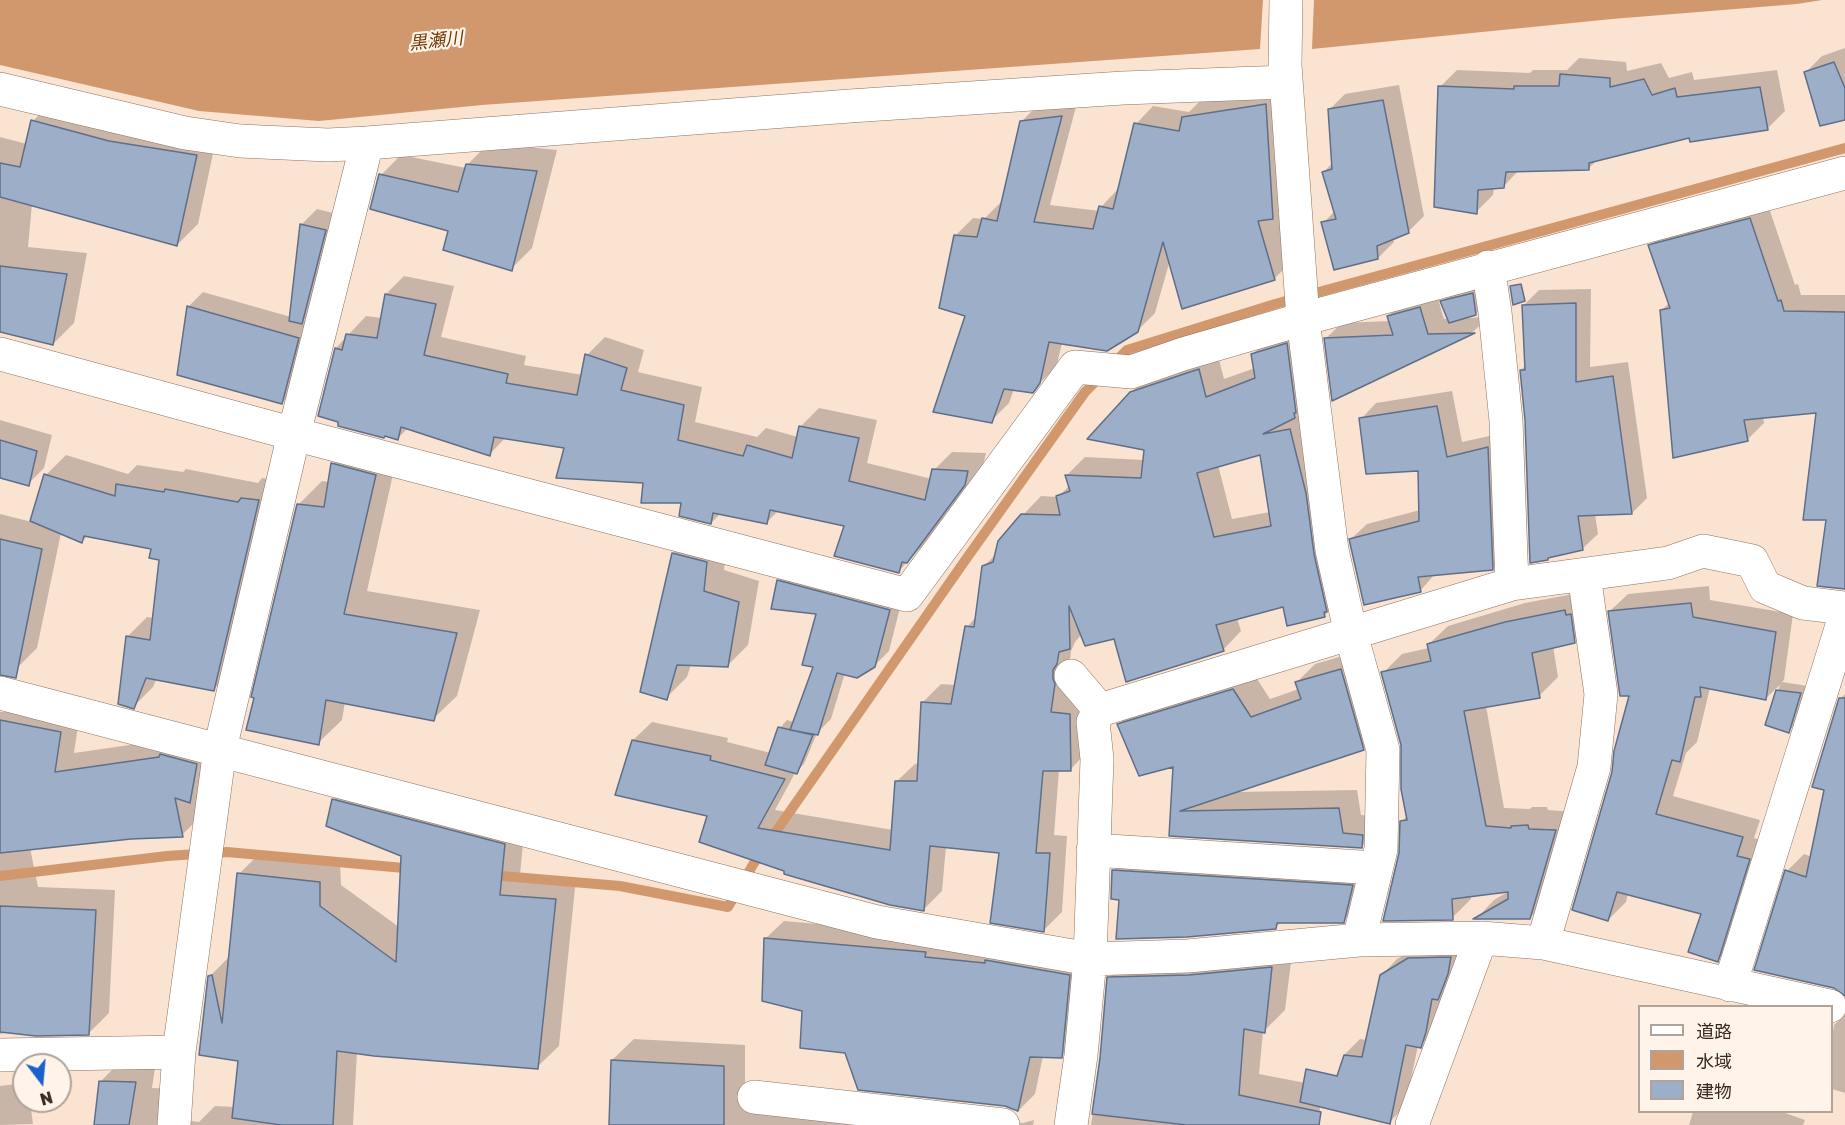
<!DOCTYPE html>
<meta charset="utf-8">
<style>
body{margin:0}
#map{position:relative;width:1845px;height:1125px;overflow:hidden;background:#fbe3d2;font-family:"Golos Text","Noto Sans JP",sans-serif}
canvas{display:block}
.legend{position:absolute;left:1638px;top:1005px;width:195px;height:108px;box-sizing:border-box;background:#fff3ea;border:2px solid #afa39a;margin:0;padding:8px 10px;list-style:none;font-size:18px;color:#362a22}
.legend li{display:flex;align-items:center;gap:12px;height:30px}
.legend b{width:30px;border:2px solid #afa39a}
.north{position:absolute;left:12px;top:1053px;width:60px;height:60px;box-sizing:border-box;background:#fff3ea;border:2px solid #afa39a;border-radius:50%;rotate:164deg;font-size:16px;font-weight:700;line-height:24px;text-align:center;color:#362a22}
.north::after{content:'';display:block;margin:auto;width:21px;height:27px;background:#1a61cc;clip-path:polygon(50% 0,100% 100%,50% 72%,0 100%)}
</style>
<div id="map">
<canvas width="1845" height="1125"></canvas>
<ul class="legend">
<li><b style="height:8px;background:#fff"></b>道路</li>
<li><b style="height:16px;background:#d1986d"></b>水域</li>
<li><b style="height:16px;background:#9daec9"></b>建物</li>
</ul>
<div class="north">N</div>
</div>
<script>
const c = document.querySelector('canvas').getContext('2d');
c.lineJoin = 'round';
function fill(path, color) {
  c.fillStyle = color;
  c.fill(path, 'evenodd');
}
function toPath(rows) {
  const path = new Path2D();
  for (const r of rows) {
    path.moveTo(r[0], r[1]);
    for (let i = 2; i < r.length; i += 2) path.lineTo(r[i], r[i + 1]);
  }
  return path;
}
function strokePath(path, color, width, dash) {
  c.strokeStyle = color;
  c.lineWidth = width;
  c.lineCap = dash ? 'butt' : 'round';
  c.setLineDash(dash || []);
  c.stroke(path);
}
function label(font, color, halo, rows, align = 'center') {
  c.font = font + ' "Golos Text","Noto Sans JP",sans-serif';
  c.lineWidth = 4.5;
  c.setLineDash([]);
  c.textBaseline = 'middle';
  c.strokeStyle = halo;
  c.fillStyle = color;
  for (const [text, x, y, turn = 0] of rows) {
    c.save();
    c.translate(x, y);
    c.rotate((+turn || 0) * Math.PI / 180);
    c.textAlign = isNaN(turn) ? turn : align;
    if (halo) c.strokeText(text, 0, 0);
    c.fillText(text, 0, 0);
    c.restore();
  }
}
fill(toPath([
 [0,0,1263,0,1260,49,482,105,319,121,199,111,0,65],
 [1314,0,1822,0,1797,4,1612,19,1312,49]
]), '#d1986d');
fill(toPath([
 [1845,48,1845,118,1806,72,1822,56],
 [1579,58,1626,62,1627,71,1661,63,1669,78,1692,72,1694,80,1777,70,1785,111,1768,128,1691,137,1598,159,1588,169,1519,170,1504,186,1494,187,1493,195,1476,212,1440,87,1457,70,1530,73,1533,70,1567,70],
 [1399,85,1424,216,1408,232,1393,238,1394,242,1378,258,1323,223,1335,211,1324,172,1333,162,1329,110,1345,94],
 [1283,88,1290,200,1278,213,1292,261,1274,279,1170,260,1155,313,1137,331,1062,343,1057,364,1050,373,1032,391,1014,389,1009,403,991,421,967,315,955,236,973,218,984,219,1001,202,1003,202,1021,122,1039,104,1078,99,1050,205,1100,211,1101,207,1118,189,1136,124,1153,106,1189,112,1201,100],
 [54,100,217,135,198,224,177,245,32,204,28,247,87,253,74,323,53,344,0,330,0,137,27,144,33,121],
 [489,143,557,150,532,248,511,269,450,230,380,176,401,155,466,168,467,165],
 [1767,202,1795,285,1798,284,1801,295,1845,295,1845,588,1828,519,1818,411,1763,416,1764,423,1747,440,1662,310,1669,303,1650,246,1667,229],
 [317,209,341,215,318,307,304,320,313,323,297,388,282,403,188,307,203,292,291,317,301,225],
 [404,276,454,286,441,337,526,356,524,365,583,375,587,355,605,337,644,350,638,372,702,387,695,422,757,437,766,428,798,437,801,426,819,408,877,420,867,463,932,479,934,470,952,452,986,453,983,465,925,543,898,572,845,525,779,510,766,523,721,513,711,523,683,501,645,482,566,447,506,437,489,455,408,428,398,438,320,415,336,348,366,316,382,318,386,294],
 [1480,286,1483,306,1476,314,1465,318,1488,317,1474,331,1333,398,1326,338,1342,323,1390,321,1388,316,1404,301,1436,292,1444,319,1449,319,1442,302,1449,294],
 [1591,289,1590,367,1628,362,1647,498,1632,513,1595,514,1598,534,1582,549,1551,555,1548,559,1526,420,1521,370,1526,365,1523,306,1539,290],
 [1305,326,1312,399,1297,413,1308,412,1342,597,1324,616,1284,605,1237,618,1241,631,1223,650,1082,634,1075,642,1071,651,1070,660,1088,696,1088,751,1070,770,1059,770,1054,835,1067,836,1062,912,1044,930,1001,851,946,846,942,891,923,910,786,870,709,814,633,740,652,722,728,738,727,742,771,753,780,728,787,720,794,722,815,666,818,612,778,581,792,567,903,596,889,651,874,666,845,673,831,719,817,733,804,764,795,773,775,810,893,830,896,782,915,764,920,763,923,702,941,684,956,685,967,627,976,617,983,567,997,553,1023,515,1041,496,1058,497,1070,485,1067,475,1085,457,1144,460,1146,448,1131,393,1150,374,1217,352,1224,379,1255,368,1253,354,1271,336],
 [1261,453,1270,512,1232,519,1218,465],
 [1452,391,1462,442,1503,433,1507,553,1492,569,1435,574,1420,591,1351,539,1367,524,1420,510,1419,470,1361,419,1376,403],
 [0,420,52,435,44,468,28,484,0,476],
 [356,441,398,452,367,591,480,610,457,696,433,719,345,702,342,720,318,743,298,505,322,481,330,482,333,464],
 [66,455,128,474,137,465,183,472,186,469,258,483,262,478,278,480,234,669,214,689,157,678,153,687,133,707,127,637,147,617,154,618,161,559,153,548,88,535,82,542,61,533,37,648,17,668,0,663,0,514,32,522,46,475],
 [694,533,727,542,724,570,759,581,748,645,727,666,691,664,687,677,666,698,673,553],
 [1709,586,1710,600,1793,614,1784,680,1782,682,1808,686,1796,723,1789,731,1767,724,1780,685,1766,698,1710,688,1697,742,1686,753,1673,796,1760,820,1754,838,1767,842,1735,942,1717,960,1703,913,1628,893,1626,902,1608,920,1614,772,1631,695,1610,611,1628,594],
 [1584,592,1593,622,1574,641,1553,646,1558,677,1539,696,1486,706,1504,808,1530,809,1532,807,1547,807,1548,810,1574,812,1549,898,1530,918,1477,918,1494,900,1511,890,1471,895,1471,899,1452,918,1401,853,1402,821,1408,815,1403,745,1383,673,1402,654,1429,648,1428,645,1448,626,1525,603],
 [1359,651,1381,731,1363,749,1234,792,1357,790,1361,815,1380,817,1380,828,1361,847,1170,835,1175,765,1119,725,1137,706,1252,671,1270,699,1299,689,1297,682,1315,664],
 [1845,694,1845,993,1787,871,1804,854,1812,857,1840,699],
 [0,712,80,712,74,753,178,738,216,744,202,815,182,835,131,838,30,848,38,887,115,890,109,1013,89,1033,10,1032,0,1034],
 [355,779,525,823,520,875,576,878,559,1046,537,1067,357,1052,353,1125,96,1125,101,1081,122,1060,156,1061,152,1088,176,1089,185,1120,199,1122,215,1106,234,1107,239,1060,200,1053,210,976,230,956,239,874,260,853,340,861,341,885,399,927,403,855,333,800],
 [1129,855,1367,871,1359,906,1343,921,1282,921,1276,927,1120,899,1113,871],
 [784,921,943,935,1087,957,1079,1039,1061,1057,1043,1056,1035,1094,1017,1112,1014,1108,846,1052,803,1009,766,938],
 [1466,942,1436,1030,1420,1046,1418,1046,1405,1106,1390,1122,1345,1111,1344,1055,1360,1039,1367,1040,1381,976,1397,959,1426,943],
 [1293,946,1285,1010,1263,1032,1259,1074,1321,1086,1319,1125,1091,1125,1101,1058,1109,978,1130,956],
 [1845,1014,1845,1093,1832,1089,1832,1037,1834,1025],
 [634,1039,745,1045,745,1094,773,1094,1023,1123,1034,1120,1033,1125,611,1125,612,1060],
 [24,1083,24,1101,30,1101,33,1124,0,1125,0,1086],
 [1693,1112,1782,1112,1805,1120,1803,1125,1689,1125]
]), '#0003');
strokePath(toPath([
 [1112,365,1127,350,1275,304,1845,148],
 [490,875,620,886,728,907,754,863,964,562,1085,392,1101,376],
 [0,876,167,856,227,852,415,869]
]), '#d1986d', 10);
const building = toPath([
 [1834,62,1845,88,1845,120,1820,126,1804,72,1834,62],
 [1560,74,1610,78,1610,87,1644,79,1652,95,1675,88,1677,97,1760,87,1768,130,1690,142,1689,138,1589,163,1589,170,1506,172,1504,188,1478,190,1477,214,1434,207,1438,86,1514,89,1514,86,1559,86,1560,74],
 [1383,100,1409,233,1377,246,1378,259,1334,270,1321,222,1336,219,1322,172,1332,169,1328,109,1383,100],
 [1266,104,1273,219,1258,221,1275,280,1182,309,1163,242,1138,332,1107,351,1049,342,1040,383,1033,393,1004,389,992,423,933,412,965,316,939,308,954,235,977,237,982,218,997,221,1020,121,1062,116,1034,222,1093,229,1099,206,1113,209,1134,123,1179,131,1182,117,1266,104],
 [31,120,109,141,197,155,177,246,0,197,0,163,20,167,31,120],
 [466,164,537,171,512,271,443,250,448,231,370,209,379,174,458,192,466,164],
 [1750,218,1778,301,1781,300,1784,311,1845,312,1845,589,1817,586,1826,520,1803,520,1816,413,1744,420,1748,441,1673,458,1660,310,1670,308,1648,245,1750,218],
 [300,224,326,230,302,324,289,321,300,224],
 [0,266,67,274,53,345,0,332,0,266],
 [1521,284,1525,301,1513,305,1510,286,1521,284],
 [1473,293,1476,315,1449,323,1440,301,1473,293],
 [385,294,436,304,424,355,508,374,506,383,577,395,585,354,627,368,621,390,684,405,678,440,743,456,747,445,792,458,799,426,859,438,849,481,925,500,932,469,968,471,965,485,907,563,902,562,899,573,834,556,844,526,770,510,767,524,713,513,711,524,679,516,681,503,641,503,643,483,556,478,564,448,494,437,490,456,401,427,398,440,385,436,384,438,338,426,338,422,318,416,335,348,342,350,346,334,377,338,385,294],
 [1576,303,1576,382,1613,376,1632,514,1578,516,1583,550,1548,558,1548,560,1530,563,1525,420,1520,370,1525,370,1522,305,1576,303],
 [187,306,299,338,282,404,177,375,187,306],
 [1420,307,1428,334,1475,333,1332,401,1324,338,1393,335,1387,316,1420,307],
 [1287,343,1296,413,1294,413,1295,418,1263,434,1290,429,1306,493,1314,554,1327,612,1324,612,1325,617,1287,626,1283,607,1216,625,1224,651,1126,682,1114,639,1085,646,1069,606,1070,649,1059,652,1057,664,1053,670,1053,679,1055,684,1051,712,1070,714,1071,771,1043,771,1036,853,1050,853,1044,932,990,923,999,853,930,846,924,911,890,905,784,874,784,871,699,842,707,816,615,795,632,740,711,756,710,760,785,779,758,828,890,850,895,781,917,781,921,702,951,704,965,626,974,627,982,566,993,562,998,541,1021,514,1060,515,1056,496,1070,491,1065,475,1141,478,1144,450,1087,439,1130,392,1199,369,1206,397,1255,378,1251,354,1287,343],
 [1260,455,1271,526,1214,537,1197,473,1260,455],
 [1437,406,1447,457,1488,447,1493,570,1418,577,1421,592,1364,605,1349,539,1419,521,1418,471,1366,474,1359,418,1437,406],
 [0,440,37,451,29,486,0,478,0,440],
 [331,463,376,475,344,614,457,633,434,721,326,700,319,745,246,730,254,698,251,697,297,504,324,507,331,463],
 [44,474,115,496,116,484,164,492,165,489,238,502,241,498,259,500,214,691,146,678,134,709,118,704,126,636,150,640,159,560,149,558,151,549,84,536,82,543,30,521,44,474],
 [0,539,42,549,16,678,0,675,0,539],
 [672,553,707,562,704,591,739,602,728,667,677,665,667,700,640,692,672,553],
 [777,580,890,610,875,667,857,678,837,673,818,735,790,730,813,667,802,665,816,614,771,609,777,580],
 [1691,603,1693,617,1776,632,1766,700,1700,687,1701,697,1695,697,1680,762,1672,760,1656,814,1743,837,1737,856,1750,859,1718,962,1688,952,1701,914,1617,892,1608,921,1572,910,1612,772,1614,751,1629,696,1620,696,1608,611,1691,603],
 [1565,610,1566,615,1571,614,1575,643,1532,653,1540,698,1464,711,1486,826,1511,828,1511,826,1528,825,1529,829,1556,830,1530,919,1473,919,1508,899,1508,892,1452,899,1453,920,1383,921,1399,853,1400,821,1407,820,1401,789,1401,745,1381,672,1431,661,1427,644,1505,622,1565,610],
 [1341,669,1364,750,1180,811,1339,808,1343,833,1363,835,1362,848,1169,836,1173,767,1139,776,1117,724,1233,689,1251,717,1301,699,1295,682,1341,669],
 [1776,690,1801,693,1789,733,1765,725,1776,690],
 [1839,698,1845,698,1845,996,1834,988,1754,970,1785,870,1806,877,1824,790,1812,787,1839,698],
 [0,720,61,732,55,772,159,757,160,754,197,764,190,803,175,798,183,837,131,839,0,853,0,720],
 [778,727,813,735,797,774,765,765,778,727],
 [332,799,505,844,500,895,556,899,538,1069,374,1056,337,1051,333,1125,281,1125,232,1118,238,1061,199,1055,208,976,212,975,222,1023,237,873,320,882,320,906,396,962,401,856,326,826,332,799],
 [1112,870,1353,885,1344,923,1277,923,1276,929,1187,937,1116,939,1119,900,1111,899,1112,870],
 [0,906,96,910,89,1035,36,1036,0,1032,0,906],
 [764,938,926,952,925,957,985,963,985,960,1070,975,1062,1058,1030,1057,1018,1111,1005,1106,858,1090,845,1053,800,1048,802,1011,762,1001,764,938],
 [1451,957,1448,974,1438,1000,1432,999,1426,1032,1421,1048,1406,1045,1390,1124,1300,1102,1306,1069,1337,1076,1344,1055,1362,1057,1380,975,1408,958,1451,957],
 [1272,967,1265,1033,1244,1029,1239,1095,1321,1112,1319,1125,1186,1125,1092,1114,1100,1058,1107,977,1189,975,1272,967],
 [611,1060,724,1066,724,1125,609,1125,611,1060],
 [99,1081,136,1082,129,1125,94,1125,99,1081]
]);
fill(building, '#9daec9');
strokePath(building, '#5f6f88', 1.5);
const street = toPath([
 [1286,0,1285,65,1303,319,1332,550,1351,634,1383,750,1381,849,1359,940],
 [0,89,185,133,240,141,328,145,367,143,294,434,907,595,1075,367,1131,372,1183,354,1303,319,1845,173],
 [367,143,850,106,1123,88,1286,82],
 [1488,267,1495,312,1506,421,1512,584],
 [0,354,294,434,220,749,179,1052,174,1125],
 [1071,676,1100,710],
 [0,693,877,922,1090,959,1188,956,1359,940,1481,938,1543,943,1830,1006],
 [1093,850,1376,868],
 [1543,943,1594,767,1601,694,1584,575],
 [1730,985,1845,616],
 [0,1055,179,1052],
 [754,1097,1003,1125],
 [1071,1125,1081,1055,1090,959,1097,759,1093,722,1100,710,1512,584,1668,563,1703,551,1752,561,1765,587,1803,603,1845,608],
 [1412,1125,1481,938]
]);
strokePath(street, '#8d725f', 34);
strokePath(street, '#fff', 33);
label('italic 18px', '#6f3904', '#fff3ea', [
 ["黒瀬川",436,41,-6]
]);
</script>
